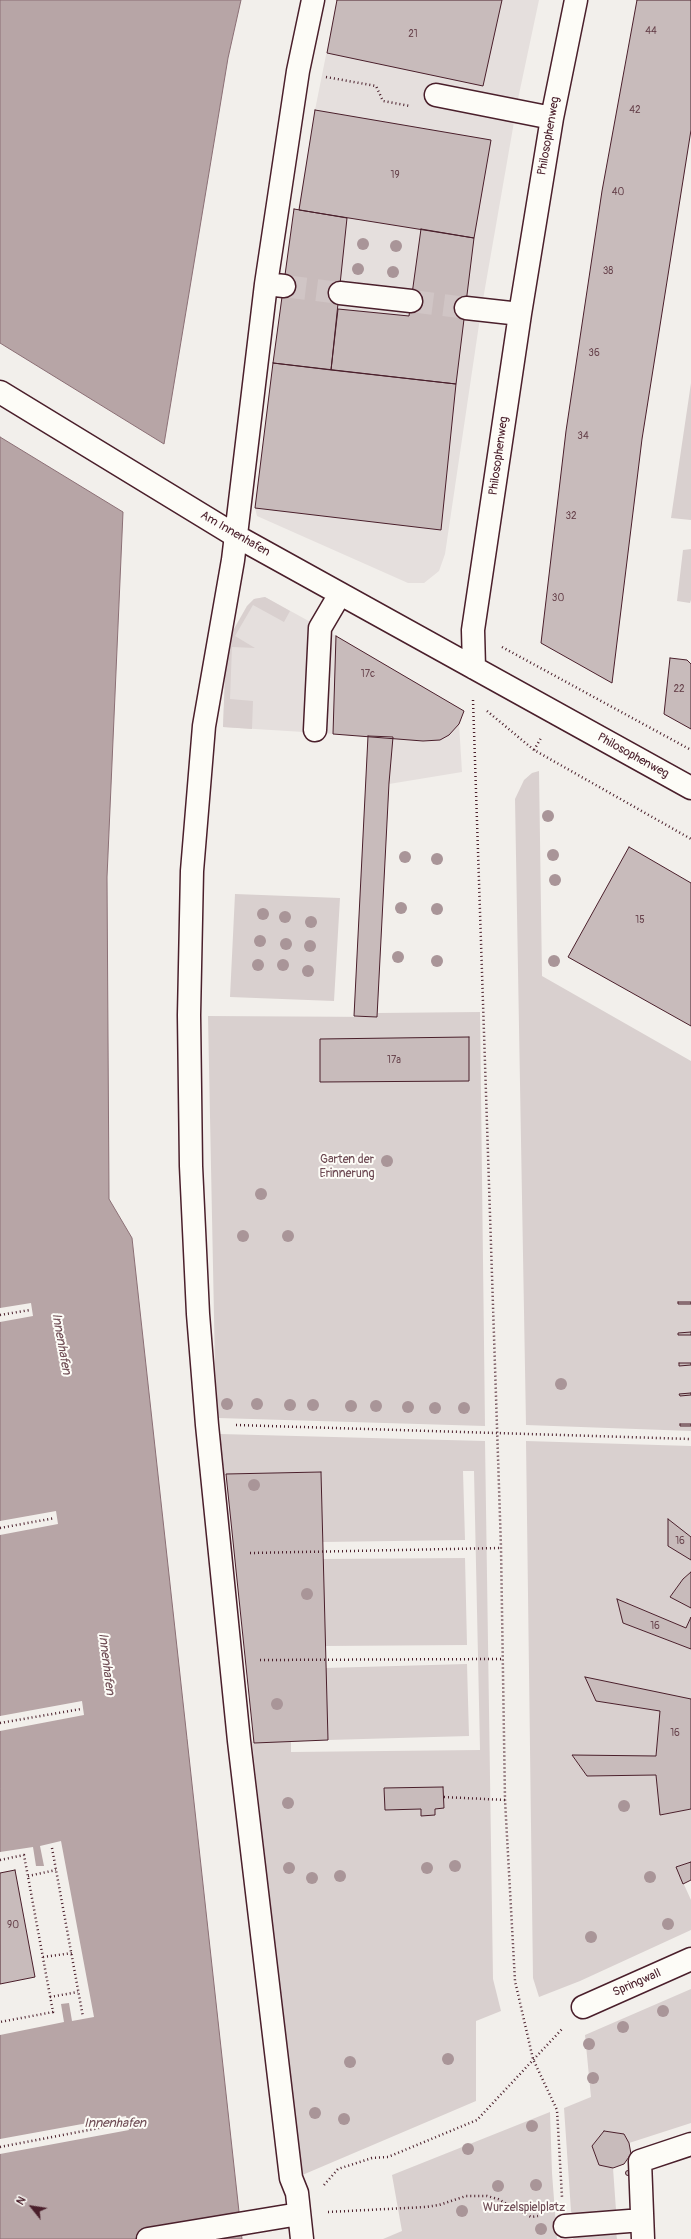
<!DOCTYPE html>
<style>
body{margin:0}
#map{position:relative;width:691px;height:2239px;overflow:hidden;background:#f2efeb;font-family:Pangolin,sans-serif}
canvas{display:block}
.north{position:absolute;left:12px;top:2187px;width:40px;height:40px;-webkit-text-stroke:3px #fdfcf7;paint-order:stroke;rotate:300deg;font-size:11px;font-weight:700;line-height:16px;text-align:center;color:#4a1f2b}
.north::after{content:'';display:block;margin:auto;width:14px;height:18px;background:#4a1f2b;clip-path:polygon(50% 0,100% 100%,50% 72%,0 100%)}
</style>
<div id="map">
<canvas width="691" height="2239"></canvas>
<div class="north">N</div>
</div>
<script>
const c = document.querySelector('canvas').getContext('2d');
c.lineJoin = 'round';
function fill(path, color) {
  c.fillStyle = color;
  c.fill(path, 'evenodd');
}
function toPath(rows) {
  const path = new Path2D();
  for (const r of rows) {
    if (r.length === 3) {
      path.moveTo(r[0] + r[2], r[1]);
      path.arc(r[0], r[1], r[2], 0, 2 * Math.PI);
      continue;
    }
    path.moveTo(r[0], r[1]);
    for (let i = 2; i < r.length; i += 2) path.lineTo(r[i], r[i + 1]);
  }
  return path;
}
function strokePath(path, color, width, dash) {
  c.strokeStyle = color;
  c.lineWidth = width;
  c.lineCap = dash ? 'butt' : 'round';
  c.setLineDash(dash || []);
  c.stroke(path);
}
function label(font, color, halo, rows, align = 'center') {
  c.font = font + ' Pangolin,sans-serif';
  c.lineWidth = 4;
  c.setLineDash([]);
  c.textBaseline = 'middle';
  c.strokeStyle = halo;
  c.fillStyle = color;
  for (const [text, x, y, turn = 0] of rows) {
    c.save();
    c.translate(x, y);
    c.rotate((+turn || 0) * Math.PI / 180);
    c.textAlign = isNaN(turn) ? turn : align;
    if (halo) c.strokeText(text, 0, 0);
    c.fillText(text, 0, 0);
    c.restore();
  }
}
fill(toPath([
 [337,0,539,0,518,99,481,311,445,554,439,571,424,583,408,583,257,516,255,508,298,210,315,110],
 [265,597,336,636,464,711,459,724,462,772,389,784,377,1017,354,1016,368,736,223,727,226,650,247,606,254,599]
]), '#e5dfdd');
fill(toPath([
 [691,383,691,520,671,518],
 [691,549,691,600,690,603,677,601,683,550],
 [265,597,290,611,284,622,253,605,235,636,255,648,232,647,230,699,253,701,252,729,223,727,226,650,231,634,247,606,254,599],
 [539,771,542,976,691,1061,691,1431,526,1425,515,799,524,780,532,773],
 [235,894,340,898,334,1001,230,997],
 [480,1012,485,1426,218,1418,215,1367,208,1016,377,1017,378,1013],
 [220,1434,485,1441,493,1979,501,2011,476,2021,476,2101,300,2176,252,1741,254,1743,291,1741,291,1752,480,1750,474,1471,463,1471,465,1540,323,1542,321,1472,226,1474,224,1476],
 [526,1441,691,1446,691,1537,668,1520,668,1546,691,1560,691,1572,683,1579,670,1597,691,1608,691,1617,686,1628,617,1599,623,1623,691,1649,691,1699,596,1701,660,1711,656,1756,572,1756,587,1776,656,1775,661,1815,691,1809,691,1862,676,1867,691,1900,691,1930,580,1981,539,1997,533,1978],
 [465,1558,467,1645,325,1646,323,1559],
 [467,1664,469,1736,328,1740,325,1668],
 [691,1989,691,2123,629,2143,624,2134,604,2131,592,2146,599,2165,613,2168,616,2210,614,2213,573,2216,571,2211,564,2108,591,2097,585,2035],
 [550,2112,552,2173,557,2239,383,2239,402,2231,392,2175],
 [616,2232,617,2239,573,2239,575,2235]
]), '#d9d0cf');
const water = toPath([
 [0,0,241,0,228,58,164,444,0,343,0,0],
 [0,437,123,512,107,877,109,1199,132,1238,242,2239,0,2239,0,437]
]);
fill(water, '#b7a5a6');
strokePath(water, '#8b6f75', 1);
fill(toPath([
 [31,1303,33,1316,0,1322,0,1308],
 [56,1511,58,1524,0,1535,0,1521],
 [82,1701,84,1715,0,1731,0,1716],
 [61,1841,94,2017,72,2021,69,2003,61,2004,64,2022,0,2035,0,1852,33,1847,36,1866,44,1866,40,1846],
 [126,2116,129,2130,0,2154,0,2139]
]), '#f2efeb');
const building = toPath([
 [337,0,502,0,483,86,327,53,337,0],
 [637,0,691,0,691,130,642,439,612,683,541,643,566,431,602,191,637,0],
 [315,110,491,140,474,238,299,210,315,110],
 [294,209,347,218,331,370,273,363,294,209],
 [421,229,474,238,456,384,331,370,338,309,409,316,421,229],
 [273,363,456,384,441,530,255,508,273,363],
 [336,636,464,711,459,724,449,735,440,740,423,741,333,734,336,636],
 [670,658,687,660,691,664,691,729,664,714,670,658],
 [368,736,393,737,389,783,377,1017,354,1016,368,736],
 [629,847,691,883,691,1026,568,957,629,847],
 [469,1037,469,1081,320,1082,320,1039,469,1037],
 [678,1302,691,1302,691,1304,678,1304,678,1302],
 [691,1332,691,1335,678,1335,678,1333,691,1332],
 [679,1363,691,1363,691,1365,679,1366,679,1363],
 [691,1393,691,1395,680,1396,679,1394,691,1393],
 [680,1424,691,1424,691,1426,680,1426,680,1424],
 [321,1472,328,1740,254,1743,226,1474,321,1472],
 [668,1519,691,1537,691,1560,668,1546,668,1519],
 [691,1572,691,1608,670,1597,683,1579,691,1572],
 [617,1599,686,1628,691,1617,691,1649,623,1623,617,1599],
 [585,1677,691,1699,691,1809,660,1815,656,1775,587,1776,572,1755,656,1756,660,1711,596,1701,585,1677],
 [443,1787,444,1808,435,1809,435,1815,421,1816,421,1809,385,1810,384,1788,443,1787],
 [691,1862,691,1880,683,1884,676,1867,691,1862],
 [15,1870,35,1977,0,1984,0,1873,15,1870],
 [604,2131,624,2134,629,2143,631,2154,624,2164,613,2168,599,2165,592,2146,604,2131],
 [628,2173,2.5]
]);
fill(building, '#c8bbbb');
strokePath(building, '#4a1f2b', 1);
strokePath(toPath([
 [284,286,340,293],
 [411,301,466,308]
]), '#d0c5c5', 22, [22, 11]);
const minor = toPath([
 [436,95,552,118],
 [266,284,284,286],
 [340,293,411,301],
 [466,308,520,314],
 [0,392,236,536,691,788],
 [474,668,473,630,520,314,552,118,576,0],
 [315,730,320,628,340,594],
 [583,2007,691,1959],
 [565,2226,642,2220],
 [148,2239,299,2214],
 [302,2239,297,2193,291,2178,239,1741,207,1425,198,1314,191,1166,189,1015,192,871,204,726,233,560,266,284,298,71,313,0],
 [643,2239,640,2161,691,2144]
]);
strokePath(minor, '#4a1f2b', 25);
strokePath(toPath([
 [326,77,376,86,383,101,410,106],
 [502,647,691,750],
 [473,700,501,1548,505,1800,515,1981,533,2059,557,2110,562,2197],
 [487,711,534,750,691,839],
 [534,750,541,738],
 [0,1315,30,1310],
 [236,1425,691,1439],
 [0,1528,55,1518],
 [250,1553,501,1548],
 [260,1660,502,1659],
 [0,1723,81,1709],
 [444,1797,505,1800],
 [52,1848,83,2017],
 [0,1860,24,1855,53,2012,0,2022],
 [28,1876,56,1870],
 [43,1957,73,1953],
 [50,1997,78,1992],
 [0,2147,125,2123],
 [324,2185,338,2169,372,2158,388,2157,477,2120,563,2028],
 [328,2212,426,2207,439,2205,466,2196,487,2196,498,2199,531,2217,538,2216]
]), '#4a1f2b', 2.5, [1, 3]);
strokePath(minor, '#fdfcf7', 22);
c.fillStyle = '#a99598';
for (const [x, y] of [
 [363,244],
 [396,246],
 [358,269],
 [393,272],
 [548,816],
 [553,855],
 [405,857],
 [437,859],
 [555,880],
 [401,908],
 [437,909],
 [263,914],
 [285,917],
 [311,922],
 [260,941],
 [286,944],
 [310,946],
 [398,957],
 [437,961],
 [554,961],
 [258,965],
 [283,965],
 [308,971],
 [387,1161],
 [261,1194],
 [243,1236],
 [288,1236],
 [561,1384],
 [227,1404],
 [257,1404],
 [290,1405],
 [313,1405],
 [351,1406],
 [376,1406],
 [408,1407],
 [435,1408],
 [464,1408],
 [254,1485],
 [307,1594],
 [277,1704],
 [288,1803],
 [624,1806],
 [455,1866],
 [289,1868],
 [427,1868],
 [340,1876],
 [650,1877],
 [312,1878],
 [668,1924],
 [591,1937],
 [663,2011],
 [623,2027],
 [589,2044],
 [448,2059],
 [350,2062],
 [593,2078],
 [315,2113],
 [344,2119],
 [532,2126],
 [468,2149],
 [536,2185],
 [498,2186],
 [462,2211],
 [541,2229]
]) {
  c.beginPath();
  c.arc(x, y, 6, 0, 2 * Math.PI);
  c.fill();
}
label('10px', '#6a464f', null, [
 ["44",651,31],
 ["21",413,34],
 ["42",635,110],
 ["19",395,175],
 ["40",618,192],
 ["38",608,271],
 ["36",594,353],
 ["34",583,436],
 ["32",571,516],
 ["30",558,598],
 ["17c",368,674],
 ["22",679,689],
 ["15",640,920],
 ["17a",394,1060],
 ["16",680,1541],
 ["16",655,1626],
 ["16",675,1733],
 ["90",13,1925]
]);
label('12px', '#4a1f2b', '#fdfcf7', [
 ["Philosophenweg",549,136,-80],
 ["Philosophenweg",499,456,-82],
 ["Am Innenhafen",235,534,30],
 ["Philosophenweg",633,756,29],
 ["Springwall",637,1983,-24]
]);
label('12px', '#6e4b54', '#fdfcf7', [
 ["Garten der",347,1160],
 ["Erinnerung",347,1174],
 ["Wurzelspielplatz",524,2208]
]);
label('italic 13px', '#704e56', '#fdfcf7', [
 ["Innenhafen",61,1344,80],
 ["Innenhafen",106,1664,83],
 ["Innenhafen",115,2124]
]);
</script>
